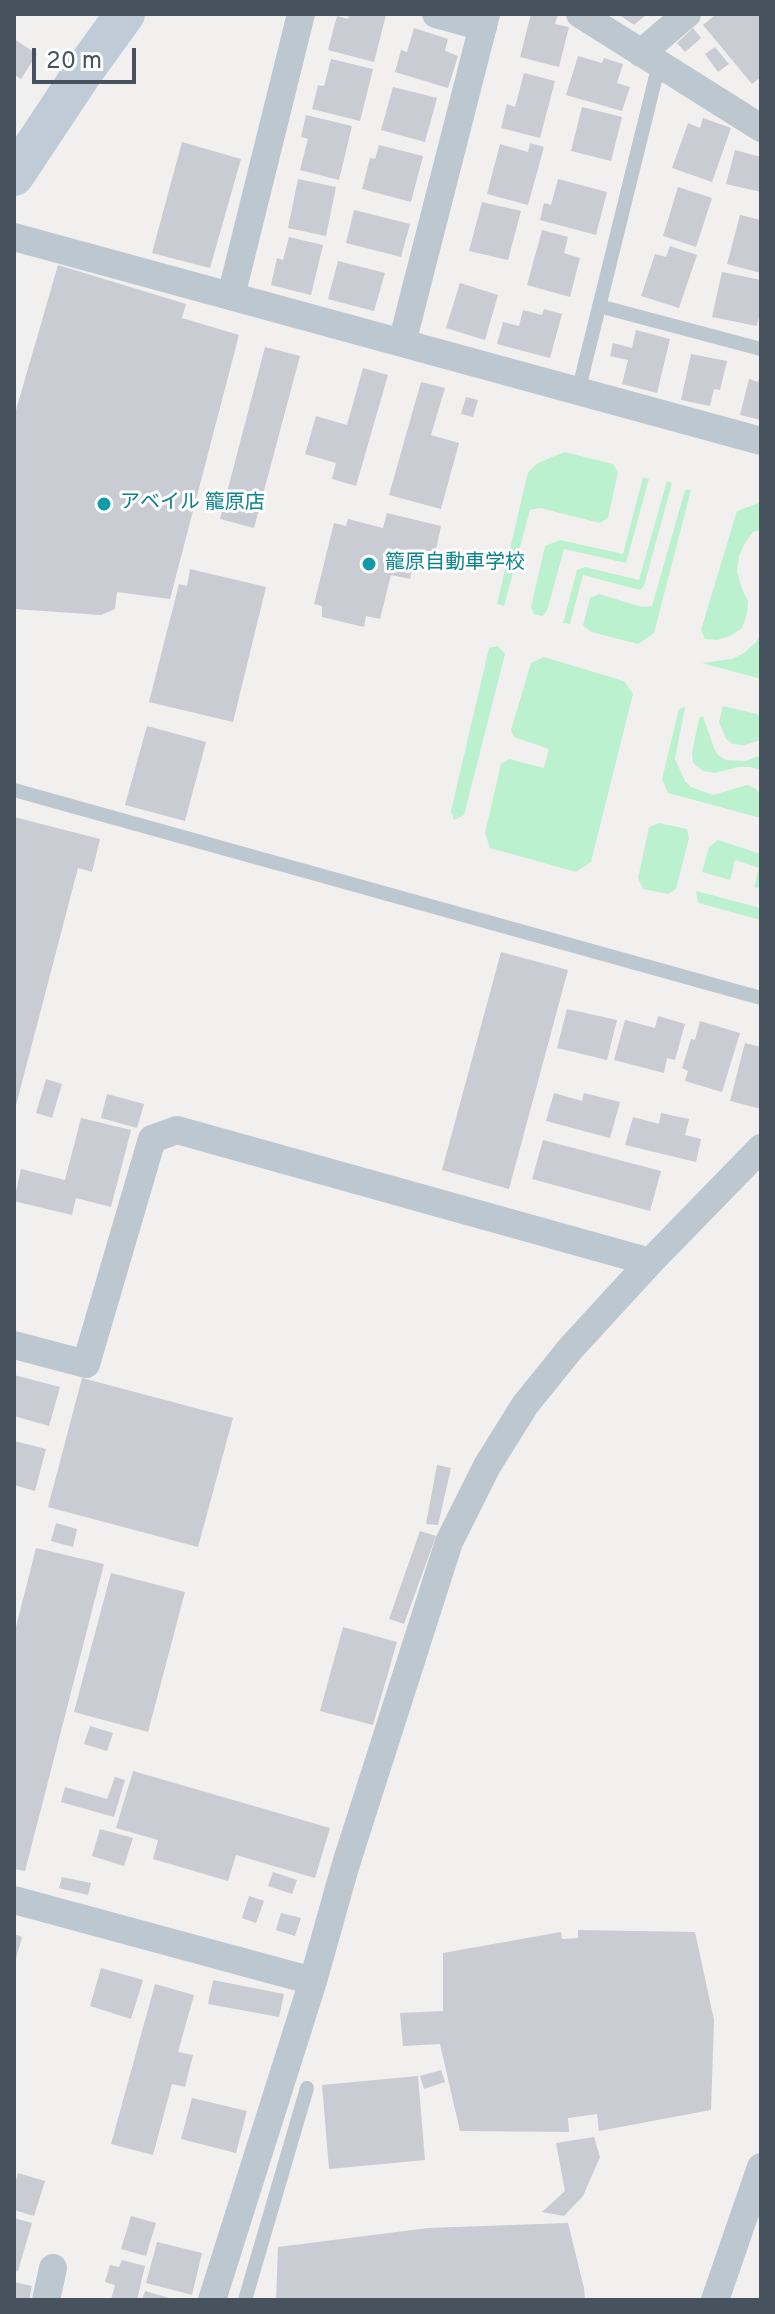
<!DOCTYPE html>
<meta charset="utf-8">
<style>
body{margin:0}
#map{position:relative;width:775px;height:2314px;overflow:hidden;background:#f2efef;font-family:Overpass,sans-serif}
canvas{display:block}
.frame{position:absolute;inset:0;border:16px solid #46535e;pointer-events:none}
.scale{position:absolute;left:32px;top:48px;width:104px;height:36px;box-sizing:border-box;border:4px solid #46535e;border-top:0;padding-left:10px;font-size:24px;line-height:28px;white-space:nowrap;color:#46535e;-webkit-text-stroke:6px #fff;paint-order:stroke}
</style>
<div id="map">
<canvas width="775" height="2314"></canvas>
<div class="frame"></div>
<div class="scale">20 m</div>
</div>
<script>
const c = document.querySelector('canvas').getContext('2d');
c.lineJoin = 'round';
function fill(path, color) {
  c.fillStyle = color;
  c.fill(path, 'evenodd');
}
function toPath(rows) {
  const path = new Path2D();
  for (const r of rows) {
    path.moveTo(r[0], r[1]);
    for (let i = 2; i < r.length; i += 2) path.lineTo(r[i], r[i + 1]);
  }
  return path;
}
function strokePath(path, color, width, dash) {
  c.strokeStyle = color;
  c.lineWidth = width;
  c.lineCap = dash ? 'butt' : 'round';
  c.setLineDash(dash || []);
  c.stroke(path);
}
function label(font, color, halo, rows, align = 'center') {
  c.font = font + ' Overpass,"Noto Sans JP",sans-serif';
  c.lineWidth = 6;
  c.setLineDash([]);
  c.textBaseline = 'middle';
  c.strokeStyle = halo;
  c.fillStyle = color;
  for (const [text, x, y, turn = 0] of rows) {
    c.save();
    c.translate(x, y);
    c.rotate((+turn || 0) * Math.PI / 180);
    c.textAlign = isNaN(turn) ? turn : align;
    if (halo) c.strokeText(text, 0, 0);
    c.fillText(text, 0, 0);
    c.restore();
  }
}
fill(toPath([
 [564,452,613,464,618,472,608,518,600,523,540,508,530,510,504,606,497,604,528,472,538,463],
 [643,477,649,479,626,563,564,549,547,611,542,616,534,614,531,607,545,546,560,540,623,554],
 [667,481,672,483,644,586,640,590,583,575,570,624,563,623,577,570,585,567,639,580],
 [685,490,691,490,654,633,638,644,591,632,583,625,590,598,599,594,642,607,652,606],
 [759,503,761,504,761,529,753,532,745,543,739,556,737,571,742,589,748,601,747,614,742,628,730,636,717,640,705,639,701,630,737,511],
 [761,634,761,679,702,663,732,659,744,653,756,642],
 [498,646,505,654,464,815,454,820,451,811,489,648],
 [544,657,624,681,633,694,591,862,576,872,490,848,485,833,501,764,509,759,544,768,549,749,514,737,511,730,531,663],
 [723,706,761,715,761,740,744,745,732,744,726,739,719,722],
 [685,707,675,759,685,781,691,787,713,795,747,785,755,788,761,795,761,818,668,793,662,779,679,709],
 [703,716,714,748,718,755,726,760,746,761,761,755,761,770,750,767,738,767,715,773,703,771,693,763,692,753,699,718],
 [659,823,687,829,689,838,676,889,668,894,643,889,638,878,649,827],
 [718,840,761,854,761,889,754,887,759,868,735,860,730,880,702,872,709,847],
 [696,891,761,908,761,920,698,903]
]), '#bcf1cf');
fill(toPath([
 [349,14,386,15,374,62,328,50,337,16,348,19],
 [531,14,558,14,555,24,569,27,559,67,520,57],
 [618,14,647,14,634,25],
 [716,14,761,14,761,77,752,84,703,25],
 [414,28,448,39,445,51,458,56,448,88,395,72,401,50,407,52],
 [693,28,701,38,685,52,677,43],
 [14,39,37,54,21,79,14,74],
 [715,47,729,64,718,72,705,54],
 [578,56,602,63,604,58,623,64,617,83,630,87,622,111,566,95],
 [331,59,373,69,360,121,312,109,318,85,324,86],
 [524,73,555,81,540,138,501,128,507,104,515,107],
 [393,87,437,98,425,142,381,130],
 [582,107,622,117,611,161,571,151],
 [306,115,352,126,339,180,300,170,308,139,301,137],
 [703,118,731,128,712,182,672,168,688,123,700,128],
 [182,142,241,159,210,268,152,253],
 [530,143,544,147,528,205,487,194,500,144,528,152],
 [379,145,423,156,411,202,362,189,370,158,375,159],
 [735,150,761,157,761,192,726,184],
 [298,179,336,187,326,236,288,228],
 [558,179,607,192,596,235,540,220,544,203,551,205],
 [678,187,712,198,696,247,663,236],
 [482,202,521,211,508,260,469,251],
 [354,210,410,224,401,257,346,243],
 [740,215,761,220,761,273,727,264],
 [542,230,568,237,564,253,580,258,570,297,527,285],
 [289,237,323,245,311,295,271,285,277,258,283,260],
 [670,246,697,255,679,308,641,296,655,254,666,257],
 [338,261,385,273,374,311,328,299],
 [58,265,186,304,182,318,239,335,170,599,117,592,115,609,101,615,14,609,14,417],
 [722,272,761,280,761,306,757,326,712,317],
 [460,283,498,295,485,340,446,328],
 [544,309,562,314,550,358,497,344,503,322,519,326,523,310,542,315],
 [636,330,670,339,657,393,622,384,628,360,610,356,613,343,632,348],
 [265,347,300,356,254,528,220,519],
 [691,354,727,361,720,390,714,389,710,406,681,400],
 [363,368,388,375,356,486,332,479,336,463,305,454,316,416,347,425],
 [760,375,761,375,761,420,740,415,749,379,758,382],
 [421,382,445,388,431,435,459,443,441,509,389,495],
 [466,397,478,400,473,417,461,414],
 [387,513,441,526,435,554,417,549,410,579,391,575,380,619,366,616,364,627,322,617,322,606,314,604,334,523,346,526,348,519,383,528],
 [190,569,266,587,233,722,149,702,179,584,187,586],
 [147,726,206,742,185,821,125,805],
 [14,817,100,839,92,872,78,868,15,1109],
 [501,952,568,970,509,1189,442,1170],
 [567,1009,617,1020,607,1060,557,1048],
 [658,1016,685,1024,675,1060,667,1058,664,1073,614,1060,625,1020,655,1028],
 [700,1021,740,1033,722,1092,685,1081,688,1071,682,1068,691,1039,695,1040],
 [745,1043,761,1047,761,1109,730,1101],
 [46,1079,62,1084,52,1118,36,1113],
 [554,1093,582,1101,584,1093,620,1102,610,1138,546,1121],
 [107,1094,144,1104,137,1128,101,1118],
 [661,1113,689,1119,685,1135,701,1139,696,1162,625,1145,633,1117,659,1124],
 [81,1118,131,1130,111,1207,76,1198,72,1215,14,1201,21,1169,65,1180],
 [543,1140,661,1171,650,1211,532,1179],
 [14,1375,60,1387,49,1426,14,1416],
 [82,1378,233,1418,198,1547,48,1507],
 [14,1441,46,1449,35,1491,14,1485],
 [437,1465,451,1468,438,1525,426,1524],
 [56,1523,77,1529,73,1547,51,1541],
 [420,1531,436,1536,404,1624,389,1619],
 [36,1548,104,1564,25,1871,14,1869,14,1635],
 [111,1573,185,1592,148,1732,74,1712],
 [343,1627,397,1642,373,1725,320,1711],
 [90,1726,113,1733,107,1751,84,1744],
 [133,1771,330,1828,315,1878,236,1855,228,1881,153,1859,158,1840,116,1828],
 [115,1777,125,1780,114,1817,61,1802,65,1787,107,1799],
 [100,1829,133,1838,124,1866,92,1856],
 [273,1872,297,1880,292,1894,268,1886],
 [62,1877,91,1883,88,1895,59,1888],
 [249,1896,264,1901,256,1923,242,1918],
 [281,1913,301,1918,295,1936,276,1930],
 [578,1930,695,1932,714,2020,711,2110,599,2131,597,2114,568,2118,569,2132,460,2131,440,2044,403,2046,400,2013,443,2011,443,1953,561,1932,562,1939,578,1938],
 [14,1934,22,1937,15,1962,14,1962],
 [101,1968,143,1980,131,2019,90,2006],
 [213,1980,284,1994,279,2017,208,2004],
 [155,1984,194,1995,178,2052,193,2055,185,2087,172,2084,153,2155,111,2144],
 [441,2070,445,2082,424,2089,420,2076],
 [418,2076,425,2160,329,2169,322,2085],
 [192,2098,247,2111,236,2153,181,2139],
 [594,2137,600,2157,583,2196,564,2216,542,2212,565,2191,556,2143],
 [18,2173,45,2181,34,2216,14,2210,14,2188],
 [131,2216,156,2223,146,2256,121,2249],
 [14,2218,32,2223,18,2271,14,2270],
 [568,2223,584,2288,585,2300,276,2300,278,2247,428,2228],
 [157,2242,202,2253,192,2295,146,2283],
 [122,2260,145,2266,137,2300,111,2300,115,2285,105,2282,110,2265,119,2267],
 [14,2282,32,2286,29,2300,14,2300],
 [145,2291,173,2299,172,2300,142,2300]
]), '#c9ccd2');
strokePath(toPath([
 [599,306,761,349],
 [578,392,659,64],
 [14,790,761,998],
 [245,2300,307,2088]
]), '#bcc7cf', 14);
strokePath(toPath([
 [436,14,483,27],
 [580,14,761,128],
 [641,53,687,14],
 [14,237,761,441],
 [231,296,301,14],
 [402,343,486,14],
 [14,1345,86,1364,152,1139,177,1130,650,1262],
 [14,1900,313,1981],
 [46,2300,53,2268],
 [212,2300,313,1981,345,1867,449,1542,487,1466,525,1405,571,1348,650,1262,761,1148],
 [715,2300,761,2167]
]), '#bcc7cf', 28);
strokePath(toPath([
 [14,176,83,72,125,14]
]), '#bfcbd7', 40);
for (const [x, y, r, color] of [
 [104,504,8,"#0f9aa8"],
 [369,564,8,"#0f9aa8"]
]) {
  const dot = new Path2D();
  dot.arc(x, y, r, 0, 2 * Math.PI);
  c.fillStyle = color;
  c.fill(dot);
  strokePath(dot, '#fff', 3);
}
label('20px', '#0d838f', '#fff', [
 ["アベイル 籠原店",120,504],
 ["籠原自動車学校",385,564]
], 'left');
</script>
